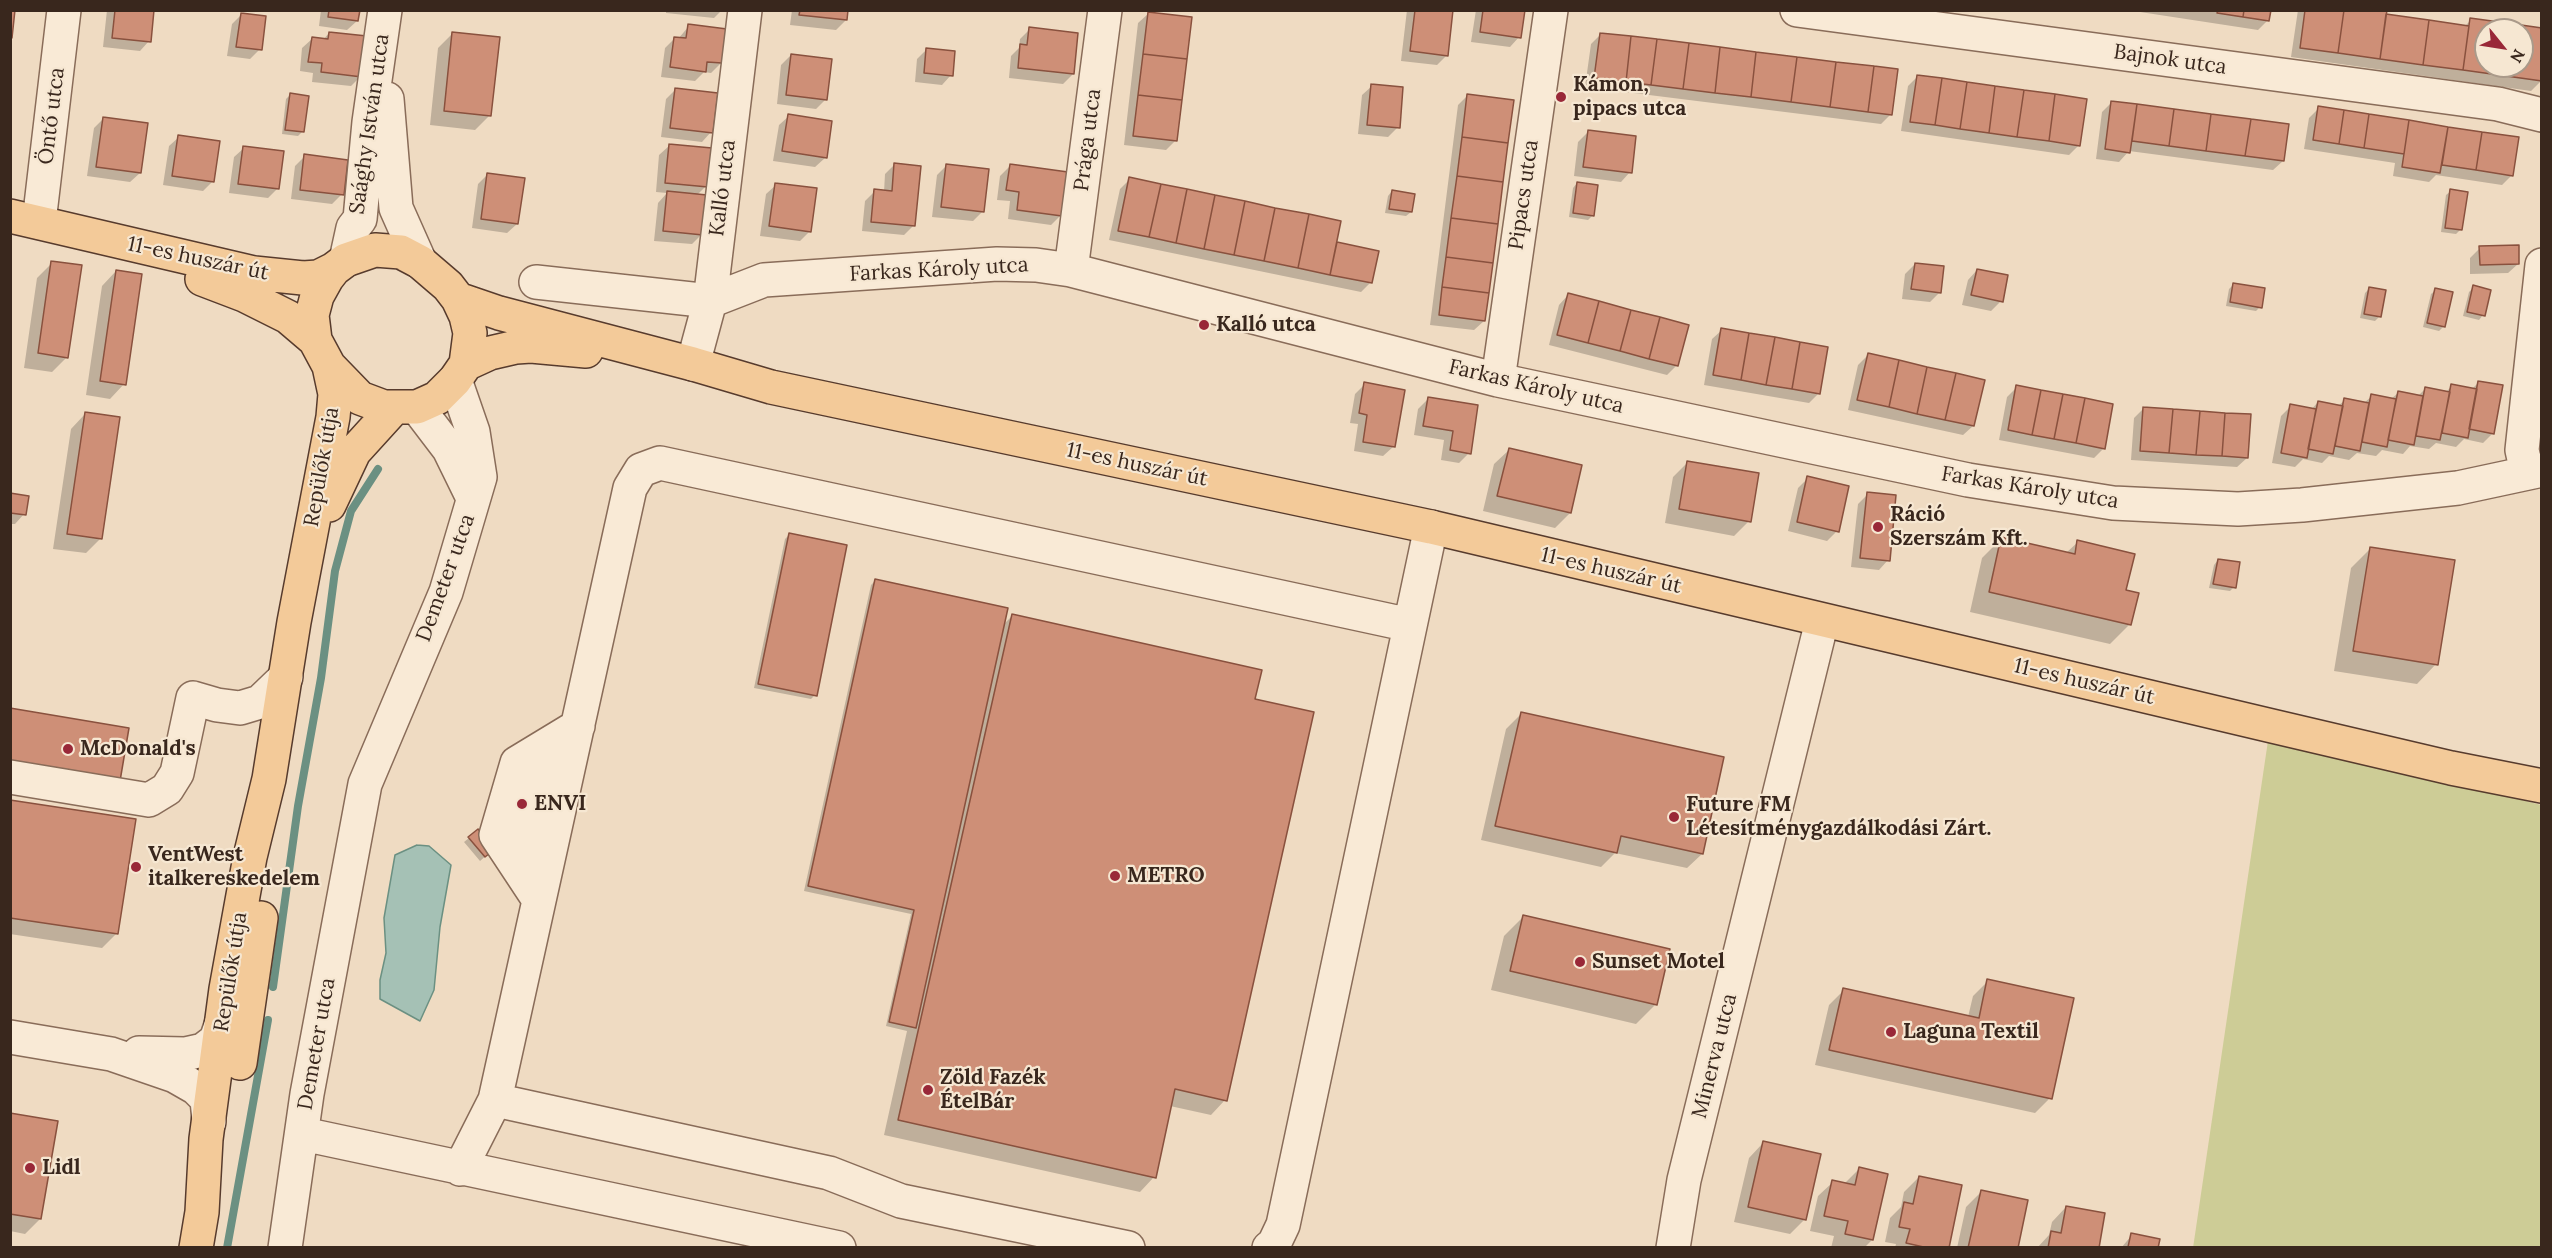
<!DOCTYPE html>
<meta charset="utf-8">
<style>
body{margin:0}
#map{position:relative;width:2552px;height:1258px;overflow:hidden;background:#efdbc2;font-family:Lora,serif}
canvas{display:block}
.frame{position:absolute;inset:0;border:12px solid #39271d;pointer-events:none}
.north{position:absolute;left:2474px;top:18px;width:60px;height:60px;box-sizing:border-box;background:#f6e7d2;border:2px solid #aa9a8a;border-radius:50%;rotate:120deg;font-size:16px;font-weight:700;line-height:24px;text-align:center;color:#39271d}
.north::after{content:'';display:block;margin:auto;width:21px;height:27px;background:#992838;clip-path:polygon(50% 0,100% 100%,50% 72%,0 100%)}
</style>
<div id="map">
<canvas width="2552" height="1258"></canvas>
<div class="frame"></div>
<div class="north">N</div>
</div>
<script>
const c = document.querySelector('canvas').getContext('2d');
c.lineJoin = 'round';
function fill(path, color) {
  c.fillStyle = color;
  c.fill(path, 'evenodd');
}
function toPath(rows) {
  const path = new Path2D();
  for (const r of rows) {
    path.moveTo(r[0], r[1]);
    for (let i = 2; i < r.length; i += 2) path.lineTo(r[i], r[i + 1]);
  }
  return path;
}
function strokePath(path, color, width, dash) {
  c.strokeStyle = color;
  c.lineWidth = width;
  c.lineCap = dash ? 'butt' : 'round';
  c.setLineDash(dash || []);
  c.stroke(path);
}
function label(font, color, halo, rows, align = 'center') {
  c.font = font + ' Lora,serif';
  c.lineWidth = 4.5;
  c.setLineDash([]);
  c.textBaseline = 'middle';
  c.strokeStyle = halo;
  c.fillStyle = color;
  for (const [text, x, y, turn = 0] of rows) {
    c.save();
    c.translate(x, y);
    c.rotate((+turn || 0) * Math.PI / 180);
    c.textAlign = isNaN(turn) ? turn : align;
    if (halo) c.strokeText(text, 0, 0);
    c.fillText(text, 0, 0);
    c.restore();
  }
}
fill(toPath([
 [2269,734,2541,805,2541,1247,2193,1248]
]), '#cdcc96');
const water = toPath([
 [417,845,429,846,451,865,440,927,434,990,420,1021,380,999,380,980,386,953,384,918,395,855,417,845]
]);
fill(water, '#a5c1b5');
strokePath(water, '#6b9082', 1.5);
fill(toPath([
 [107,10,153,10,149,41,140,51,103,47],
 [321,10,358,10,357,21,347,30,319,26],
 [666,10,722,10,714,18,666,13],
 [792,10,847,10,846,20,836,30,790,25],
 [1407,10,1452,10,1447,55,1437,65,1401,61],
 [1476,10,1523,10,1519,37,1510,47,1471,42],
 [2127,10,2269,10,2268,20,2258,30],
 [2298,10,2385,10,2384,16,2464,27,2471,20,2542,29,2541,81,2531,91,2291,57],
 [2486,30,2522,30,2522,66,2486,66],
 [242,14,260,49,250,59,227,56,232,24],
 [1148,14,1176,140,1166,150,1124,145,1138,23],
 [689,26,721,63,711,73,704,72,695,81,661,77,665,48,675,38,678,39],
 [1030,29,1073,74,1063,84,1009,78,1011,56,1019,48,1020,39],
 [329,33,361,76,351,86,312,82,313,73,300,71,302,48,312,39,323,40],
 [453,33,490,115,475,130,430,125,438,48],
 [1601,34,1891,114,1881,124,1585,87,1591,44],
 [927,49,951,75,942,85,915,82,917,59],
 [791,55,826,99,816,109,777,104,781,65],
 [1918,76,2079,145,2069,155,1901,131,1908,86],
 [1372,86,1398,127,1388,137,1358,134,1362,95],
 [676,89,711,132,702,142,661,137,666,99],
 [290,95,302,132,298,136,282,134,286,99],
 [1468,95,1484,321,1474,330,1430,325,1458,105],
 [2112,102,2287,126,2283,161,2273,170,2129,151,2119,162,2096,159,2102,112],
 [2319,108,2517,139,2511,176,2502,185,2436,175,2429,182,2393,176,2395,163,2304,149,2309,118],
 [789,116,825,158,815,167,773,161,779,125],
 [104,118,140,173,130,182,87,176,94,128],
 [1588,132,1630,172,1621,182,1574,176,1578,142],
 [179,137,212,182,203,191,163,185,169,146],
 [669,146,706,186,697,195,702,234,692,244,654,241,658,203,667,193,656,192,659,155],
 [244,148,278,188,268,198,229,193,234,157],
 [305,156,342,194,332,204,291,199,295,166],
 [895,164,913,226,904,235,862,231,865,201,875,191,884,192,885,174],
 [947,165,983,211,973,221,932,217,937,175],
 [1010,166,1061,215,1051,225,1008,219,1010,201,997,200,1000,176],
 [488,174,517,224,507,233,472,228,478,184],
 [1130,179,1335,243,1377,252,1370,283,1361,292,1109,240,1120,189],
 [1577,183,1593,215,1588,220,1569,217,1573,188],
 [776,185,810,231,800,241,760,236,766,194],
 [1392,191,1411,212,1406,216,1385,213,1388,196],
 [2451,191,2461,229,2456,234,2441,232,2446,195],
 [2480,248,2518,264,2508,273,2470,274,2470,258],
 [52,263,67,357,52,372,24,368,37,278],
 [1915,264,1940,292,1930,302,1902,299,1905,274],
 [1977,270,2001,301,1991,311,1962,305,1968,280],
 [116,271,124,384,110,399,86,395,102,286],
 [2234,284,2260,307,2256,311,2226,306,2229,289],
 [2474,287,2483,315,2479,320,2463,316,2469,292],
 [2370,288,2379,317,2375,321,2360,318,2365,293],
 [2436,290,2444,326,2439,331,2423,327,2431,294],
 [1568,295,1677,365,1667,375,1549,345,1559,305],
 [1722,330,1819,393,1809,403,1704,385,1712,339],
 [1868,355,1973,426,1963,435,1848,410,1858,365],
 [2479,382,2493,433,2483,443,2464,439,2456,447,2436,443,2429,449,2410,446,2403,454,2382,450,2376,456,2357,453,2349,460,2329,456,2322,463,2303,459,2295,467,2272,463,2281,416,2291,406,2311,410,2318,402,2338,406,2345,400,2364,403,2372,396,2391,399,2398,393,2418,396,2425,389,2445,393,2452,386,2471,390],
 [1365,384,1393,447,1383,456,1354,451,1358,424,1350,423,1355,394],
 [2017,387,2104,448,2094,458,1999,440,2007,397],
 [1428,399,1476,406,1469,453,1459,463,1441,460,1444,440,1414,435,1418,409],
 [2144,408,2247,458,2237,467,2131,460,2134,418],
 [85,414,101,538,86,553,53,549,71,429],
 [1509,450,1570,513,1555,528,1483,511,1494,464],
 [1688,462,1749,521,1734,536,1665,523,1673,477],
 [1808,478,1837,531,1827,541,1788,531,1798,488],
 [10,494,24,514,15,524,10,524],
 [1868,494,1888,560,1879,570,1851,567,1858,504],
 [789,535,815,695,811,699,754,688,785,539],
 [2002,538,2066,553,2078,542,2125,591,2129,625,2110,644,1970,612,1982,558],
 [2371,548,2436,664,2417,684,2334,671,2351,568],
 [2218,560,2234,587,2230,591,2209,588,2214,565],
 [875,581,1002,626,1012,616,1253,700,1225,1100,1211,1115,1170,1106,1154,1177,1140,1192,884,1135,907,1031,886,1026,911,914,804,891,871,585],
 [1521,714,1702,854,1687,868,1615,853,1601,867,1481,840,1506,729],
 [10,801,117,933,102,948,10,934],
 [478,831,488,854,480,861,464,842],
 [1523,917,1656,1004,1636,1024,1491,990,1504,936],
 [1988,981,2050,1098,2035,1113,1815,1065,1829,1005,1844,990,1968,1017,1973,996],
 [10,1115,40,1219,25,1234,10,1231],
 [1763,1143,1805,1219,1790,1234,1734,1222,1749,1158],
 [1859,1169,1872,1240,1864,1248,1831,1248,1834,1236,1810,1231,1818,1196,1833,1182,1844,1184],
 [1919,1177,1948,1248,1895,1248,1896,1244,1885,1242,1890,1218,1901,1207,1904,1192],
 [1981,1192,2017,1248,1957,1248,1966,1207],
 [2066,1207,2097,1248,2037,1248,2049,1235,2052,1222],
 [2132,1235,2156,1248,2121,1248]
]), '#0003');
strokePath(toPath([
 [273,987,298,806,321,678,335,571,351,511,378,469],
 [227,1248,268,1020]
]), '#6b9082', 8);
const building = toPath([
 [10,10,15,10,12,38,10,38,10,10],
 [115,10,154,10,151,42,112,38,115,10],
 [329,10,360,10,358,21,328,17,329,10],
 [800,10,848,10,847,20,799,15,800,10],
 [1415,10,1453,10,1448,56,1410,51,1415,10],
 [1483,10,1525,10,1521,38,1480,32,1483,10],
 [2218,10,2244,10,2243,17,2217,13,2218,10],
 [2244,10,2271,10,2269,21,2243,17,2244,10],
 [2305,10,2344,10,2338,53,2300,48,2305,10],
 [2344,10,2387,10,2380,59,2338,53,2344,10],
 [1148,12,1192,17,1187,59,1143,54,1148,12],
 [241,13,266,16,262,50,236,47,241,13],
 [2386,14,2429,20,2423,65,2380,59,2386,14],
 [2470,18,2514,24,2513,30,2486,30,2486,66,2508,66,2506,76,2463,70,2470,18],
 [2429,20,2469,26,2463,70,2423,65,2429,20],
 [688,24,727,29,722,63,707,62,706,72,670,67,674,37,686,38,688,24],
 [2514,24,2542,28,2542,81,2506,76,2508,66,2522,66,2522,30,2513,30,2514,24],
 [1029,27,1078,33,1074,74,1018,68,1020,44,1027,45,1029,27],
 [329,32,367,36,362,77,321,72,322,63,308,62,312,37,328,39,329,32],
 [452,32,500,37,491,116,444,111,452,32],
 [1600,33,1631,36,1626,82,1594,78,1600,33],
 [1631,36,1657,39,1651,85,1626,82,1631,36],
 [1657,39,1689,43,1683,89,1651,85,1657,39],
 [1689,43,1720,47,1715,93,1683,89,1689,43],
 [1720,47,1756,52,1751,97,1715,93,1720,47],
 [926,48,955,51,953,76,924,73,926,48],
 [1756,52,1797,57,1791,102,1751,97,1756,52],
 [791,54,832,59,827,100,786,95,791,54],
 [1143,54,1187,59,1182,100,1138,95,1143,54],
 [1797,57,1836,62,1830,107,1791,102,1797,57],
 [1836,62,1874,66,1868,112,1830,107,1836,62],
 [1874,66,1898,69,1892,115,1868,112,1874,66],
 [1917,75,1942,78,1935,125,1910,122,1917,75],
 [1942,78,1967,82,1960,129,1935,125,1942,78],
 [1967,82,1995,86,1989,133,1960,129,1967,82],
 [1371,84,1403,87,1400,128,1367,125,1371,84],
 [1995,86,2024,90,2017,137,1989,133,1995,86],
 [675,88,718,93,713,133,670,128,675,88],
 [2024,90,2055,94,2049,141,2017,137,2024,90],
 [290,93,309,96,304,132,285,130,290,93],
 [1467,94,1514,100,1508,143,1462,137,1467,94],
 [2055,94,2087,99,2080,146,2049,141,2055,94],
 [1138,95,1182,100,1177,141,1133,136,1138,95],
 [2111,101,2137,104,2130,153,2105,149,2111,101],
 [2137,104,2174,109,2169,146,2132,141,2137,104],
 [2318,106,2344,110,2339,144,2313,140,2318,106],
 [2174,109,2211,114,2206,151,2169,146,2174,109],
 [2344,110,2369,114,2364,148,2339,144,2344,110],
 [788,114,832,121,827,158,782,151,788,114],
 [2211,114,2251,119,2245,156,2206,151,2211,114],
 [2369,114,2409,120,2404,154,2364,148,2369,114],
 [103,117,148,123,141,173,96,167,103,117],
 [2251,119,2289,124,2284,161,2245,156,2251,119],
 [2409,120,2448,127,2440,173,2402,167,2409,120],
 [2448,127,2482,132,2476,170,2442,165,2448,127],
 [1588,130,1636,136,1632,173,1583,167,1588,130],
 [2482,132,2519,137,2513,176,2476,170,2482,132],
 [178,135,220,141,214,182,172,176,178,135],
 [1462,137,1508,143,1503,182,1457,176,1462,137],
 [669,144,712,148,708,187,665,183,669,144],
 [243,146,284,151,279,189,238,184,243,146],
 [304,154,348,160,344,195,300,190,304,154],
 [894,163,921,166,915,226,871,222,874,189,892,191,894,163],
 [946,164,989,169,984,212,941,207,946,164],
 [1010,164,1068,172,1062,216,1017,210,1019,192,1006,190,1010,164],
 [487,173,525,178,518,224,481,219,487,173],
 [1457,176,1503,182,1498,224,1451,218,1457,176],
 [1129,177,1161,184,1149,237,1118,231,1129,177],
 [1577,182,1598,185,1594,216,1573,213,1577,182],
 [775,183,817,188,811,232,769,226,775,183],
 [1161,184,1187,189,1176,243,1149,237,1161,184],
 [1187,189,1215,195,1204,249,1176,243,1187,189],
 [2450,189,2468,192,2462,230,2445,228,2450,189],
 [1392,190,1415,194,1412,212,1389,209,1392,190],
 [667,191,707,195,703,235,663,231,667,191],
 [1215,195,1245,201,1234,255,1204,249,1215,195],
 [1245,201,1275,208,1264,261,1234,255,1245,201],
 [1275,208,1309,214,1298,268,1264,261,1275,208],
 [1309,214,1341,221,1330,275,1298,268,1309,214],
 [1451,218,1498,224,1493,263,1446,257,1451,218],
 [1337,242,1379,251,1372,283,1330,275,1337,242],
 [2519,245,2519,264,2480,265,2479,246,2519,245],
 [1446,257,1493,263,1489,293,1442,287,1446,257],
 [51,261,82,265,68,358,38,353,51,261],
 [1915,263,1944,266,1941,293,1911,289,1915,263],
 [1977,269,2008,275,2003,302,1971,295,1977,269],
 [116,270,142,274,126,385,100,381,116,270],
 [2233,283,2265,288,2262,308,2230,302,2233,283],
 [2473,285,2491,290,2485,316,2467,312,2473,285],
 [1442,287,1489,293,1485,321,1439,315,1442,287],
 [2369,287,2386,290,2381,317,2364,314,2369,287],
 [2435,288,2453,292,2445,327,2427,323,2435,288],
 [1568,293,1599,301,1588,343,1557,335,1568,293],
 [1599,301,1631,310,1620,351,1588,343,1599,301],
 [1631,310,1660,317,1649,359,1620,351,1631,310],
 [1660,317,1689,325,1678,366,1649,359,1660,317],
 [1721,328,1749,333,1741,380,1713,375,1721,328],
 [1749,333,1775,337,1766,385,1741,380,1749,333],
 [1775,337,1800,342,1792,389,1766,385,1775,337],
 [1800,342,1828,347,1820,394,1792,389,1800,342],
 [1868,353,1899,360,1889,407,1857,400,1868,353],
 [1899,360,1927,367,1917,414,1889,407,1899,360],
 [1927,367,1956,373,1945,420,1917,414,1927,367],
 [1956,373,1985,380,1974,426,1945,420,1956,373],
 [2478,381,2503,385,2494,434,2469,429,2478,381],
 [1364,382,1405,390,1395,447,1363,442,1367,415,1359,413,1364,382],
 [2451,384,2477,389,2468,438,2442,433,2451,384],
 [2016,385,2041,390,2032,435,2008,430,2016,385],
 [2425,387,2450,392,2440,440,2416,436,2425,387],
 [2041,390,2063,394,2054,439,2032,435,2041,390],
 [2398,391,2423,396,2414,445,2388,440,2398,391],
 [2063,394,2085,398,2076,443,2054,439,2063,394],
 [2371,394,2396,399,2387,447,2362,442,2371,394],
 [1428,397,1478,405,1471,454,1450,450,1453,431,1423,426,1428,397],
 [2085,398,2113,404,2105,449,2076,443,2085,398],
 [2344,398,2369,403,2360,451,2335,446,2344,398],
 [2318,401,2343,406,2333,454,2308,449,2318,401],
 [2290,404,2316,409,2307,458,2281,453,2290,404],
 [2143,407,2173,409,2169,453,2140,451,2143,407],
 [2173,409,2200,411,2196,455,2169,453,2173,409],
 [2200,411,2225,413,2222,456,2196,455,2200,411],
 [85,412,120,417,102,539,67,534,85,412],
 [2225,413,2251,414,2248,458,2222,456,2225,413],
 [1509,448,1582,465,1571,513,1497,496,1509,448],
 [1687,461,1759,473,1751,522,1679,509,1687,461],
 [1807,476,1849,486,1839,532,1797,522,1807,476],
 [1867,492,1896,495,1890,561,1860,558,1867,492],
 [10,493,29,496,26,515,10,513,10,493],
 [789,533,847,545,817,696,758,684,789,533],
 [2001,537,2075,554,2077,540,2135,554,2126,590,2139,593,2131,625,1989,592,2001,537],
 [2370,547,2455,560,2438,665,2353,651,2370,547],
 [2218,559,2240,562,2236,588,2213,584,2218,559],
 [875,579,1008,608,916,1028,889,1022,914,910,808,886,875,579],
 [1012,614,1262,670,1255,699,1314,712,1227,1101,1175,1089,1156,1178,898,1120,1012,614],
 [10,708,129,728,119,787,10,769,10,708],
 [1521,712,1724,757,1703,854,1621,836,1617,853,1495,826,1521,712],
 [10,800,136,819,118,934,10,918,10,800],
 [478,829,495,849,485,857,468,837,478,829],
 [1523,915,1670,949,1657,1005,1510,971,1523,915],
 [1987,979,2074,998,2052,1099,1829,1050,1843,988,1979,1018,1987,979],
 [10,1113,58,1121,41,1219,10,1214,10,1113],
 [1763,1141,1821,1154,1806,1220,1748,1207,1763,1141],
 [1859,1167,1888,1174,1873,1240,1845,1234,1848,1221,1824,1216,1832,1180,1855,1185,1859,1167],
 [1919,1176,1962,1185,1949,1248,1928,1248,1906,1243,1910,1229,1899,1227,1904,1202,1913,1204,1919,1176],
 [1981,1190,2028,1200,2018,1248,1968,1248,1981,1190],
 [2066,1206,2105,1213,2099,1248,2048,1248,2051,1231,2061,1233,2066,1206],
 [2131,1233,2160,1239,2158,1248,2121,1248,2128,1247,2131,1233]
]);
fill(building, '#ce8f77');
strokePath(building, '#89513e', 1.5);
const minor = toPath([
 [1797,10,2498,104,2542,115],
 [387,99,396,208,420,262],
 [39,222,64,10],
 [346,260,353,228,360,219,369,122,385,10],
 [1071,270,1105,10],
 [536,282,710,301,764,280,997,264,1036,265,1071,270,1498,380,1968,480,2113,503,2238,509,2302,505,2458,488,2542,470],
 [693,364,710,301,745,10],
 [1498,380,1551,10],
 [417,407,449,449,473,498],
 [2527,473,2522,450,2542,265],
 [10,777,149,800,167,789,177,773,193,698,217,705,240,708,260,702,286,677],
 [516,865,546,746],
 [539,900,496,835,517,763,578,726],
 [10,1037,111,1054,175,1076,196,1088,207,1099,209,1122],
 [139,1053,185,1054,203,1050,216,1040,224,1016],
 [495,1100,829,1173,901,1201,1128,1248],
 [303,1134,839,1248],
 [460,1169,495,1100,630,488,641,470,660,463,1410,625],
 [285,1248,307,1094,365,784,446,592,480,477,473,432,455,380],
 [1269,1248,1274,1244,1283,1225,1431,527],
 [1673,1248,1684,1180,1822,621]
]);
const major = toPath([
 [10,216,254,273,303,278,318,277,334,269],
 [375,250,401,252,420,262,448,286,458,299,466,316,470,333,466,364,455,380,437,398,417,407,384,407,360,398,329,366,315,340,312,315,317,296,327,278,334,269,346,260,375,250],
 [202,279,244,295,288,317,315,340],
 [458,299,499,313,693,364,771,387,1431,527,2272,726,2451,768,2542,786],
 [466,364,490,353,516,347,531,346,586,351],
 [329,505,354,452,394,408],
 [240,1063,261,918],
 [196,1248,202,1212,206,1139,226,989,250,857,269,779,294,622,333,417,335,394,329,366]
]);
strokePath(minor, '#896c59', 36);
strokePath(major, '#573b2d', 36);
strokePath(minor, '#f9ead6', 33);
strokePath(major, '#f3ca99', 33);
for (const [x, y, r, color] of [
 [1561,97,6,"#992838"],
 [1204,325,6,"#992838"],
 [1878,527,6,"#992838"],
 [68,749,6,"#992838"],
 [522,804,6,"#992838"],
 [1674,817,6,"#992838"],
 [136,867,6,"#992838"],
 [1115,876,6,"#992838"],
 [1580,962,6,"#992838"],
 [1891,1032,6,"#992838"],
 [928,1090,6,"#992838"],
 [30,1168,6,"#992838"]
]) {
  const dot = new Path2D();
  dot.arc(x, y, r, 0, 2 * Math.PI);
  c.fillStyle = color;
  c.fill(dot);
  strokePath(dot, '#f6e7d2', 2);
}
label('21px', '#39271d', '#f6e7d2', [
 ["Bajnok utca",2170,60,8],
 ["Öntő utca",52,116,-83],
 ["Saághy István utca",370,124,-82],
 ["Prága utca",1088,140,-83],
 ["Kalló utca",723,188,-83],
 ["Pipacs utca",1524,195,-82],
 ["11-es huszár út",198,259,12],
 ["Farkas Károly utca",939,270,-3],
 ["Farkas Károly utca",1536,387,13],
 ["11-es huszár út",1137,465,12],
 ["Repülők útja",322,467,-80],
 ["Farkas Károly utca",2030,488,9],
 ["11-es huszár út",1611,571,13],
 ["Demeter utca",446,578,-70],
 ["11-es huszár út",2084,682,13],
 ["Repülők útja",231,972,-81],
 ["Demeter utca",317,1044,-80],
 ["Minerva utca",1715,1056,-76]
]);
label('bold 21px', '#39271d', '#f6e7d2', [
 ["Kámon,",1573,85],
 ["pipacs utca",1573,109],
 ["Kalló utca",1216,325],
 ["Ráció",1890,515],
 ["Szerszám Kft.",1890,539],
 ["McDonald's",80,749],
 ["ENVI",534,804],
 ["Future FM",1686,805],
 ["Létesítménygazdálkodási Zárt.",1686,829],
 ["VentWest",148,855],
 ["italkereskedelem",148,879],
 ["METRO",1127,876],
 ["Sunset Motel",1592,962],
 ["Laguna Textil",1903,1032],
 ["Zöld Fazék",940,1078],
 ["ÉtelBár",940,1102],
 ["Lidl",42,1168]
], 'left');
</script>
